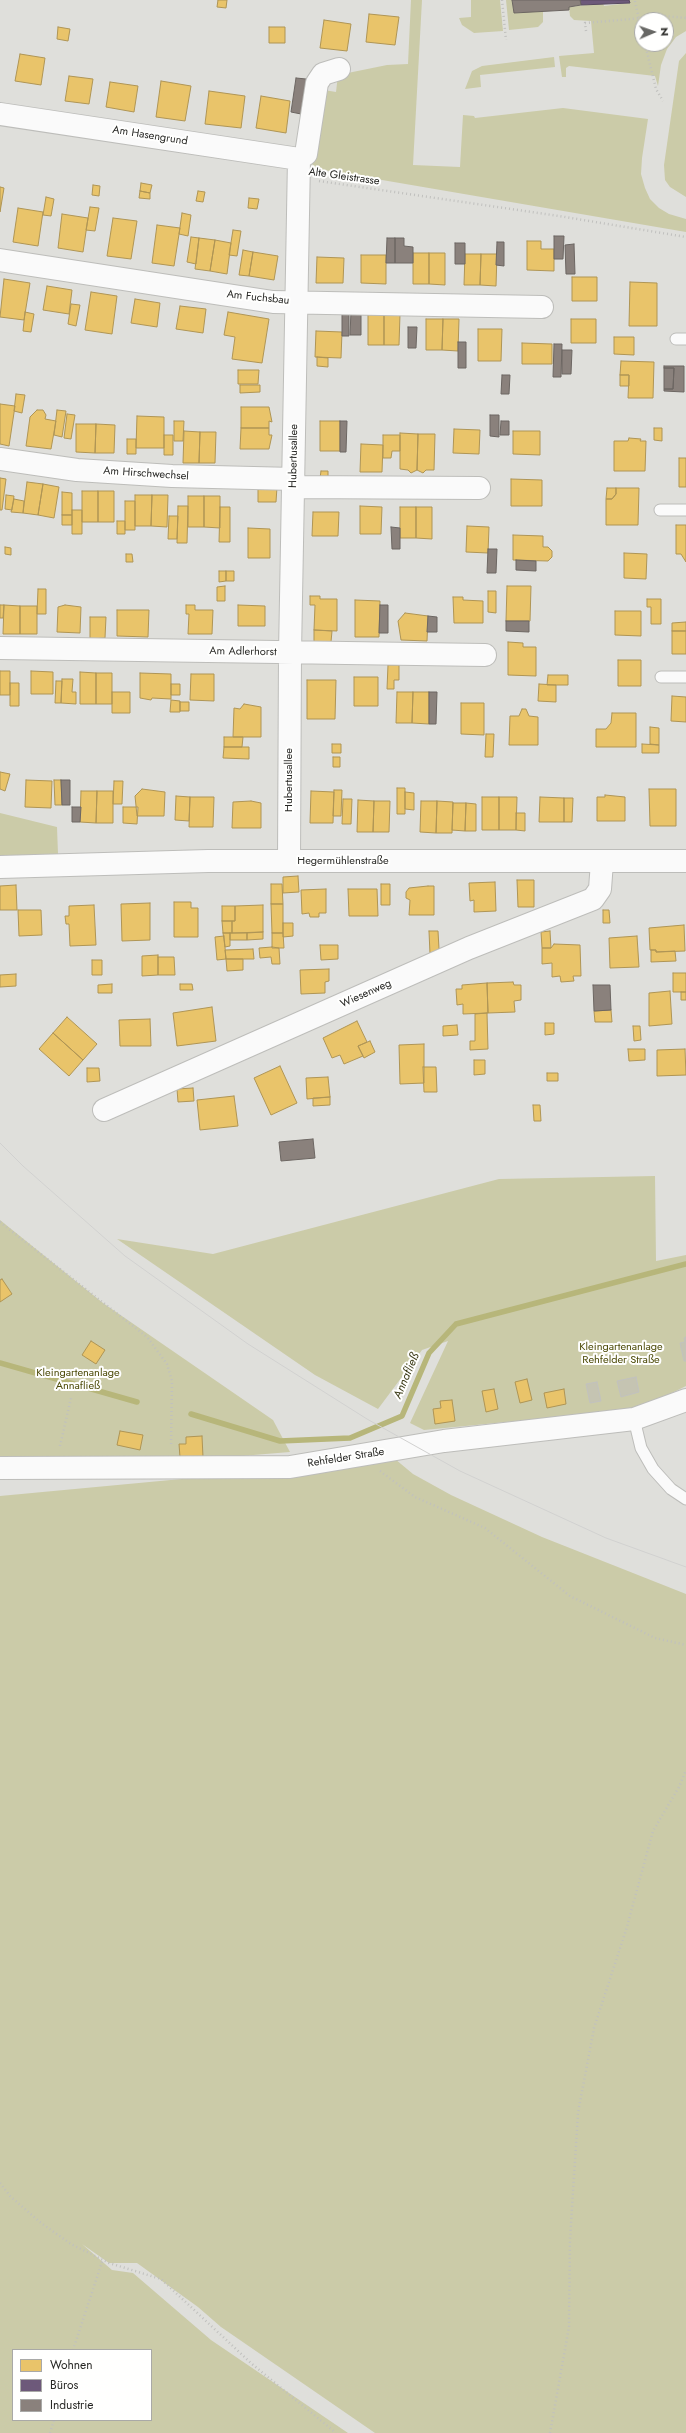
<!DOCTYPE html>
<meta charset="utf-8">
<style>
body{margin:0}
#map{position:relative;width:686px;height:2433px;overflow:hidden;background:#dfdfdb;font-family:Jost,sans-serif}
canvas{display:block}
.legend{position:absolute;left:12px;top:2349px;width:140px;height:72px;box-sizing:border-box;background:#fffffe;border:1px solid #a9a9a7;margin:0;padding:5px 7px;list-style:none;font-size:12px;color:#272724}
.legend li{display:flex;align-items:center;gap:8px;height:20px}
.legend b{width:20px;border:1px solid #a9a9a7}
.north{position:absolute;left:634px;top:12px;width:40px;height:40px;box-sizing:border-box;background:#fffffe;border:1px solid #a9a9a7;border-radius:50%;rotate:88deg;font-size:11px;font-weight:700;line-height:16px;text-align:center;color:#272724}
.north::after{content:'';display:block;margin:auto;width:14px;height:18px;background:#676764;clip-path:polygon(50% 0,100% 100%,50% 72%,0 100%)}
</style>
<div id="map">
<canvas width="686" height="2433"></canvas>
<ul class="legend">
<li><b style="height:11px;background:#e9c46a"></b>Wohnen</li>
<li><b style="height:11px;background:#6d597a"></b>Büros</li>
<li><b style="height:11px;background:#8a817c"></b>Industrie</li>
</ul>
<div class="north">N</div>
</div>
<script>
const c = document.querySelector('canvas').getContext('2d');
c.lineJoin = 'round';
function fill(path, color) {
  c.fillStyle = color;
  c.fill(path, 'evenodd');
}
function toPath(rows) {
  const path = new Path2D();
  for (const r of rows) {
    path.moveTo(r[0], r[1]);
    for (let i = 2; i < r.length; i += 2) path.lineTo(r[i], r[i + 1]);
  }
  return path;
}
function strokePath(path, color, width, dash) {
  c.strokeStyle = color;
  c.lineWidth = width;
  c.lineCap = dash ? 'butt' : 'round';
  c.setLineDash(dash || []);
  c.stroke(path);
}
function label(font, color, halo, rows, align = 'center') {
  c.font = font + ' Jost,sans-serif';
  c.lineWidth = 4;
  c.setLineDash([]);
  c.textBaseline = 'middle';
  c.strokeStyle = halo;
  c.fillStyle = color;
  for (const [text, x, y, turn = 0] of rows) {
    c.save();
    c.translate(x, y);
    c.rotate((+turn || 0) * Math.PI / 180);
    c.textAlign = isNaN(turn) ? turn : align;
    if (halo) c.strokeText(text, 0, 0);
    c.fillText(text, 0, 0);
    c.restore();
  }
}
fill(toPath([
 [411,0,422,0,413,165,460,167,463,115,474,116,475,118,563,108,648,119,642,158,641,174,645,188,650,199,659,208,669,214,686,219,686,232,312,168,324,90,336,92,338,75,387,65,408,64],
 [471,0,500,0,503,31,474,33,462,25,459,18,471,17],
 [506,0,512,0,514,13,543,10,543,22,538,27,509,30],
 [629,0,686,0,686,31,676,37,667,49,661,65,658,86,655,76,569,66,566,68,566,77,562,77,559,56,594,53,591,21,574,20,570,16,569,7,603,3,604,6,629,3],
 [642,20,666,20,666,44,642,44],
 [686,53,686,197,670,187,665,180,664,165,679,61],
 [554,57,555,67,480,75,481,87,465,89,472,71,482,66],
 [0,813,57,827,58,854,0,857],
 [655,1176,656,1261,686,1255,686,1386,640,1409,424,1430,410,1423,448,1341,422,1350,378,1409,315,1375,117,1239,213,1254,499,1179],
 [0,1220,103,1303,273,1420,290,1452,204,1459,71,1456,0,1458],
 [395,1459,413,1474,451,1495,542,1537,686,1594,686,2433,375,2433,221,2327,198,2307,137,2263,109,2263,82,2244,112,2270,133,2273,211,2340,348,2433,0,2433,0,1496],
 [13,2350,151,2350,151,2420,13,2420]
]), '#cbcba8');
const homes = toPath([
 [218,0,227,0,226,8,217,7,218,0],
 [369,14,399,17,395,45,366,42,369,14],
 [324,20,351,24,347,51,320,48,324,20],
 [58,27,70,29,68,41,57,39,58,27],
 [269,27,285,27,285,43,269,43,269,27],
 [20,54,45,58,41,85,15,81,20,54],
 [69,76,93,79,89,104,65,101,69,76],
 [161,81,191,86,185,121,156,117,161,81],
 [110,82,138,86,134,112,106,107,110,82],
 [209,91,245,96,241,128,205,124,209,91],
 [261,96,290,101,286,133,256,128,261,96],
 [141,183,152,185,150,193,140,191,141,183],
 [93,185,100,186,99,196,92,195,93,185],
 [0,187,4,188,0,212,0,187],
 [140,191,150,193,150,199,139,198,140,191],
 [198,191,205,192,203,202,196,201,198,191],
 [46,197,54,199,51,216,43,215,46,197],
 [249,198,259,199,257,209,248,208,249,198],
 [90,207,99,208,95,231,86,230,90,207],
 [18,208,43,212,38,246,13,242,18,208],
 [182,213,191,215,188,236,179,234,182,213],
 [62,214,88,218,83,252,58,248,62,214],
 [113,218,137,221,131,259,107,256,113,218],
 [157,225,180,228,174,266,152,263,157,225],
 [233,230,241,231,237,256,229,255,233,230],
 [191,237,199,238,196,264,187,262,191,237],
 [199,238,215,240,210,271,195,269,199,238],
 [215,240,231,243,227,274,210,271,215,240],
 [527,241,541,241,541,249,554,249,554,271,527,270,527,241],
 [243,250,253,252,249,276,239,275,243,250],
 [253,252,278,256,274,280,249,276,253,252],
 [413,253,429,253,429,284,413,284,413,253],
 [429,253,445,253,445,285,429,284,429,253],
 [465,254,481,254,480,285,464,285,465,254],
 [481,254,497,254,496,286,480,285,481,254],
 [361,255,386,255,386,284,361,283,361,255],
 [317,257,344,258,343,283,316,283,317,257],
 [572,277,597,277,597,301,572,301,572,277],
 [4,279,30,283,24,320,0,317,4,279],
 [630,282,657,283,657,326,629,326,630,282],
 [47,286,72,290,69,314,43,310,47,286],
 [91,292,117,296,112,334,85,330,91,292],
 [135,299,160,303,157,327,131,323,135,299],
 [71,304,80,305,76,326,68,324,71,304],
 [180,306,206,309,203,333,176,329,180,306],
 [25,312,34,314,31,332,23,331,25,312],
 [228,312,269,319,262,363,232,359,235,337,224,335,228,312],
 [368,313,384,314,384,345,368,345,368,313],
 [384,314,400,314,399,345,384,345,384,314],
 [426,319,443,319,442,350,426,350,426,319],
 [443,319,459,319,458,351,442,350,443,319],
 [571,319,596,319,596,343,571,343,571,319],
 [478,329,502,329,501,361,478,361,478,329],
 [316,331,342,332,341,358,315,357,316,331],
 [614,337,634,337,634,355,614,354,614,337],
 [522,343,552,344,552,364,522,364,522,343],
 [317,357,328,358,328,367,317,366,317,357],
 [621,361,654,362,653,398,628,398,629,375,620,375,621,361],
 [238,370,259,370,258,384,238,384,238,370],
 [620,375,629,375,629,386,620,386,620,375],
 [240,385,260,385,260,392,240,393,240,385],
 [16,394,25,395,22,413,14,411,16,394],
 [0,404,15,406,9,446,0,444,0,404],
 [241,407,269,407,272,422,269,421,269,428,241,428,241,407],
 [37,410,43,410,46,415,45,419,56,421,51,449,26,446,30,417,37,410],
 [57,410,66,411,62,437,54,435,57,410],
 [67,414,75,415,71,439,64,438,67,414],
 [137,416,164,417,164,448,136,448,137,416],
 [174,421,184,421,183,441,174,441,174,421],
 [320,421,340,421,340,451,320,451,320,421],
 [76,424,96,424,95,453,76,452,76,424],
 [96,424,115,425,114,453,95,453,96,424],
 [241,428,269,428,269,435,272,435,269,449,240,449,241,428],
 [654,428,662,428,662,441,654,440,654,428],
 [454,429,480,430,479,454,453,453,454,429],
 [184,431,200,432,199,463,183,463,184,431],
 [513,431,540,431,540,455,513,454,513,431],
 [200,432,216,432,215,463,199,463,200,432],
 [400,433,418,434,417,470,411,473,408,470,400,469,400,433],
 [418,434,435,434,434,470,426,470,423,473,417,470,418,434],
 [164,435,173,435,173,455,164,455,164,435],
 [383,435,400,435,400,451,392,451,391,458,383,458,383,435],
 [629,438,641,439,640,441,646,441,645,471,614,471,614,441,628,441,629,438],
 [127,439,136,439,136,454,127,454,127,439],
 [361,444,383,445,382,472,360,472,361,444],
 [679,458,686,458,686,487,679,487,679,458],
 [321,471,328,471,328,478,320,478,321,471],
 [0,478,6,479,2,510,0,510,0,478],
 [511,479,542,480,542,506,511,506,511,479],
 [27,482,43,484,38,515,23,513,27,482],
 [43,484,59,487,54,518,38,515,43,484],
 [258,487,277,487,276,502,258,502,258,487],
 [607,488,616,488,616,494,612,499,606,499,607,488],
 [616,488,639,488,638,525,606,525,606,499,612,499,616,494,616,488],
 [82,491,98,491,98,522,82,522,82,491],
 [98,491,114,491,114,522,98,522,98,491],
 [62,492,72,493,72,515,62,515,62,492],
 [6,495,14,496,12,510,5,509,6,495],
 [135,495,152,495,151,526,135,526,135,495],
 [152,495,168,495,167,527,151,526,152,495],
 [188,496,204,496,204,527,188,527,188,496],
 [204,496,220,496,220,528,204,527,204,496],
 [14,499,24,501,23,513,11,512,14,499],
 [125,501,135,501,135,530,125,530,125,501],
 [178,506,188,506,187,543,177,543,178,506],
 [360,506,382,507,381,534,360,534,360,506],
 [220,507,230,507,230,542,219,542,220,507],
 [400,507,416,507,416,538,400,538,400,507],
 [416,507,432,507,432,539,416,538,416,507],
 [72,510,82,510,82,534,72,534,72,510],
 [313,512,339,512,338,536,312,536,313,512],
 [62,515,72,515,72,525,62,525,62,515],
 [169,516,178,516,177,539,168,539,169,516],
 [117,521,125,521,125,534,117,534,117,521],
 [676,525,686,525,686,562,681,554,676,554,676,525],
 [467,526,489,527,488,553,466,552,467,526],
 [248,528,270,529,270,558,248,558,248,528],
 [513,535,543,536,543,547,548,547,552,551,552,557,548,561,513,560,513,535],
 [5,547,11,548,11,555,5,554,5,547],
 [624,553,647,554,646,579,624,578,624,553],
 [126,554,132,554,133,562,126,562,126,554],
 [219,571,226,571,226,581,219,582,219,571],
 [226,571,234,571,234,581,226,581,226,571],
 [225,586,225,601,217,601,217,587,225,586],
 [507,586,531,586,530,621,506,621,507,586],
 [38,589,46,589,46,614,37,614,38,589],
 [488,591,496,591,496,613,488,612,488,591],
 [310,596,320,596,320,599,337,599,337,631,314,630,315,605,310,605,310,596],
 [453,597,463,597,463,600,483,601,483,623,454,623,453,597],
 [647,599,661,599,661,624,651,624,651,607,647,607,647,599],
 [355,600,380,601,379,637,355,637,355,600],
 [0,605,4,605,3,618,0,618,0,605],
 [4,605,20,606,20,634,3,634,4,605],
 [65,605,81,607,80,633,57,632,58,607,65,605],
 [186,605,195,605,195,610,213,610,212,634,188,634,189,614,186,614,186,605],
 [238,605,265,606,265,626,238,626,238,605],
 [20,606,37,606,37,634,20,634,20,606],
 [117,610,149,610,148,637,117,636,117,610],
 [615,611,641,611,641,636,615,635,615,611],
 [405,613,428,616,427,641,401,640,398,621,405,613],
 [90,617,106,617,105,638,90,639,90,617],
 [686,622,686,631,672,631,672,623,686,622],
 [314,630,332,631,331,642,314,642,314,630],
 [672,631,686,631,686,654,672,654,672,631],
 [508,642,523,643,523,647,536,647,536,676,508,675,508,642],
 [618,660,641,660,641,686,618,686,618,660],
 [388,665,399,665,399,680,394,680,394,689,387,689,388,665],
 [0,671,10,671,10,695,0,695,0,671],
 [31,671,53,672,53,694,31,694,31,671],
 [80,672,96,673,96,704,80,704,80,672],
 [96,673,112,673,112,704,96,704,96,673],
 [140,673,171,674,171,699,152,698,151,700,140,698,140,673],
 [191,674,214,674,214,701,190,700,191,674],
 [548,675,568,675,568,685,547,685,548,675],
 [354,677,378,677,378,706,354,706,354,677],
 [62,679,73,679,72,692,76,692,76,704,61,703,62,679],
 [307,680,336,680,335,719,307,719,307,680],
 [56,681,62,681,61,703,55,703,56,681],
 [10,683,19,683,19,706,10,706,10,683],
 [171,684,180,684,180,695,171,695,171,684],
 [539,684,556,685,556,702,538,701,539,684],
 [112,692,130,692,130,713,112,713,112,692],
 [397,692,413,692,412,723,396,723,397,692],
 [413,692,429,692,429,724,412,723,413,692],
 [672,696,686,697,686,722,671,721,672,696],
 [171,700,180,701,180,712,170,712,171,700],
 [180,702,189,702,189,711,180,711,180,702],
 [461,703,484,703,484,735,461,734,461,703],
 [244,704,261,707,261,737,233,737,234,708,240,709,244,704],
 [522,709,526,709,529,716,538,717,538,745,509,745,510,716,519,716,522,709],
 [612,713,636,713,636,747,596,747,596,729,606,729,611,723,612,713],
 [650,727,659,728,659,745,650,744,650,727],
 [486,734,494,734,493,757,485,757,486,734],
 [224,737,243,737,242,747,224,747,224,737],
 [332,744,341,744,341,753,332,753,332,744],
 [642,744,659,745,659,753,642,753,642,744],
 [224,747,249,747,249,759,223,758,224,747],
 [333,757,340,757,340,767,333,767,333,757],
 [0,772,10,774,5,791,0,789,0,772],
 [26,780,52,781,51,808,25,807,26,780],
 [54,780,61,780,62,805,55,805,54,780],
 [114,781,123,781,122,804,113,804,114,781],
 [397,788,405,788,405,814,397,814,397,788],
 [142,789,165,792,164,816,137,816,135,796,142,789],
 [649,789,676,789,676,826,650,826,649,789],
 [334,790,342,790,341,816,333,816,334,790],
 [81,791,97,791,96,823,80,822,81,791],
 [97,791,113,791,113,823,96,823,97,791],
 [311,791,334,792,333,823,310,823,311,791],
 [405,792,414,793,414,810,405,809,405,792],
 [605,795,625,797,625,821,597,821,597,797,605,797,605,795],
 [176,796,190,797,189,821,175,820,176,796],
 [190,797,214,797,213,827,189,827,190,797],
 [482,797,499,797,499,830,482,830,482,797],
 [499,797,517,797,516,830,499,830,499,797],
 [540,797,564,798,564,822,539,822,540,797],
 [564,798,573,798,572,822,564,822,564,798],
 [343,799,352,799,351,824,342,824,343,799],
 [358,800,374,801,373,832,357,832,358,800],
 [251,801,261,803,261,828,232,828,233,802,251,801],
 [374,801,390,801,389,832,373,832,374,801],
 [421,801,437,801,436,833,420,832,421,801],
 [437,801,453,802,452,833,436,833,437,801],
 [453,803,466,803,465,831,452,830,453,803],
 [466,803,476,804,476,831,465,831,466,803],
 [123,807,138,807,137,824,123,823,123,807],
 [516,813,525,813,525,831,516,830,516,813],
 [298,876,299,892,283,893,283,877,298,876],
 [517,880,534,880,534,907,518,907,517,880],
 [495,882,496,911,474,912,474,900,470,901,469,883,495,882],
 [271,884,282,884,283,904,271,904,271,884],
 [381,884,390,884,390,905,381,905,381,884],
 [16,885,17,910,0,910,0,886,16,885],
 [428,886,434,886,434,915,409,915,410,900,406,898,406,892,409,888,428,886],
 [326,889,326,913,319,913,319,917,310,917,309,913,302,914,301,890,326,889],
 [348,889,377,889,378,916,349,916,348,889],
 [174,902,191,902,191,908,198,908,198,937,174,937,174,902],
 [150,903,150,940,122,941,121,904,150,903],
 [271,904,283,904,283,933,272,933,271,904],
 [94,905,96,945,70,946,69,924,66,924,65,916,69,916,69,906,94,905],
 [263,905,263,932,232,933,232,921,235,921,235,906,263,905],
 [222,906,235,906,235,921,222,921,222,906],
 [18,910,41,910,42,935,19,936,18,910],
 [603,910,609,910,610,923,603,923,603,910],
 [222,921,232,921,232,933,223,933,222,921],
 [283,923,293,923,293,936,283,937,283,923],
 [684,925,685,951,656,952,656,950,650,950,649,928,684,925],
 [429,931,438,931,439,949,430,954,429,931],
 [550,931,551,948,542,948,541,932,550,931],
 [263,932,263,939,247,940,247,933,263,932],
 [223,933,230,933,230,946,225,947,223,933],
 [230,933,247,933,247,940,230,940,230,933],
 [272,933,283,933,284,948,272,948,272,933],
 [224,936,226,959,217,960,215,937,224,936],
 [637,936,639,967,610,968,609,938,637,936],
 [554,944,580,945,581,976,573,976,574,981,561,982,560,976,552,977,552,963,542,964,542,948,551,948,554,944],
 [320,945,338,945,338,959,321,960,320,945],
 [272,947,279,948,280,964,272,964,271,957,260,958,259,948,272,947],
 [253,949,254,959,226,959,225,950,253,949],
 [651,950,656,950,656,952,675,951,676,961,651,962,651,950],
 [158,955,158,975,142,976,142,956,158,955],
 [158,957,174,957,175,975,158,975,158,957],
 [226,959,243,959,243,970,227,971,226,959],
 [92,960,102,960,102,975,92,975,92,960],
 [329,969,329,981,325,982,325,993,301,994,300,970,329,969],
 [673,973,686,973,686,992,673,992,673,973],
 [16,974,16,986,0,987,0,975,16,974],
 [513,982,514,985,521,985,521,1000,514,1001,515,1012,488,1013,487,983,513,982],
 [487,983,488,1013,463,1014,463,1004,457,1005,456,989,462,989,462,985,487,983],
 [112,984,112,993,98,993,98,985,112,984],
 [180,984,192,984,193,990,180,990,180,984],
 [670,991,672,1024,649,1026,649,993,670,991],
 [681,992,686,992,686,1000,681,1000,681,992],
 [212,1007,216,1041,177,1046,173,1013,212,1007],
 [611,1010,612,1022,595,1022,594,1011,611,1010],
 [487,1013,488,1049,470,1050,470,1041,475,1041,475,1014,487,1013],
 [67,1017,97,1044,83,1060,53,1033,67,1017],
 [150,1019,151,1046,120,1046,119,1020,150,1019],
 [357,1021,367,1042,358,1046,363,1056,344,1064,340,1055,332,1058,323,1038,357,1021],
 [545,1023,554,1023,554,1034,545,1035,545,1023],
 [457,1025,458,1035,443,1036,443,1026,457,1025],
 [633,1026,640,1026,641,1040,634,1041,633,1026],
 [53,1033,83,1060,69,1076,39,1049,53,1033],
 [370,1041,375,1052,364,1058,358,1046,370,1041],
 [424,1044,424,1083,400,1084,399,1045,424,1044],
 [628,1049,645,1049,645,1060,629,1061,628,1049],
 [685,1049,686,1075,657,1076,657,1050,685,1049],
 [474,1060,485,1060,485,1074,474,1075,474,1060],
 [280,1066,297,1103,271,1115,254,1078,280,1066],
 [423,1067,436,1067,437,1092,424,1092,423,1067],
 [87,1068,99,1068,100,1081,87,1082,87,1068],
 [547,1073,558,1073,558,1081,547,1081,547,1073],
 [328,1077,330,1097,307,1099,306,1078,328,1077],
 [193,1088,194,1101,178,1102,177,1089,193,1088],
 [234,1096,238,1126,200,1130,197,1100,234,1096],
 [330,1097,330,1105,313,1106,313,1098,330,1097],
 [533,1105,540,1105,541,1121,534,1121,533,1105],
 [2,1279,12,1294,0,1302,0,1280,2,1279],
 [91,1341,105,1350,96,1364,82,1355,91,1341],
 [527,1379,532,1400,520,1403,515,1382,527,1379],
 [494,1389,498,1409,486,1412,482,1391,494,1389],
 [564,1389,566,1404,547,1408,544,1393,564,1389],
 [452,1400,455,1421,435,1424,433,1409,441,1408,440,1401,452,1400],
 [120,1431,143,1435,140,1450,117,1445,120,1431],
 [202,1436,203,1457,180,1457,179,1444,186,1444,186,1437,202,1436]
]);
fill(homes, '#e9c46a');
strokePath(homes, '#af9555', 1);
const offices = toPath([
 [580,0,629,0,630,3,581,5,580,0]
]);
fill(offices, '#6d597a');
strokePath(offices, '#584a60', 1);
const industry = toPath([
 [512,0,580,0,581,5,569,7,569,10,514,13,512,0],
 [296,78,306,79,301,114,291,112,296,78],
 [554,236,564,236,563,259,554,259,554,236],
 [387,238,395,238,395,263,386,263,387,238],
 [395,238,404,238,404,246,413,247,413,263,395,263,395,238],
 [497,242,504,242,504,266,496,265,497,242],
 [455,243,465,243,465,264,455,264,455,243],
 [574,244,575,274,566,274,565,245,574,244],
 [351,311,361,311,361,335,350,335,351,311],
 [342,312,349,312,349,336,342,336,342,312],
 [408,327,417,327,416,348,408,348,408,327],
 [458,342,466,342,466,368,458,368,458,342],
 [554,344,562,344,561,377,553,377,554,344],
 [562,350,572,350,571,374,562,374,562,350],
 [664,366,684,366,684,392,664,391,664,389,673,389,674,368,664,368,664,366],
 [664,368,674,368,673,389,664,389,664,368],
 [502,375,510,375,509,394,501,394,502,375],
 [490,415,499,415,499,437,490,436,490,415],
 [340,421,347,421,346,452,340,452,340,421],
 [501,421,509,421,509,435,500,435,501,421],
 [391,527,400,528,400,549,392,549,391,527],
 [488,549,497,549,496,573,487,573,488,549],
 [516,560,536,561,536,571,516,570,516,560],
 [380,605,388,605,388,633,379,633,380,605],
 [428,616,437,617,437,632,427,632,428,616],
 [506,621,529,621,529,632,506,631,506,621],
 [429,692,437,692,436,724,429,724,429,692],
 [61,780,70,780,70,805,62,805,61,780],
 [72,807,81,807,80,822,72,822,72,807],
 [593,985,610,985,611,1010,594,1011,593,985],
 [313,1139,315,1158,281,1161,279,1142,313,1139]
]);
fill(industry, '#8a817c');
strokePath(industry, '#6c6662', 1);
strokePath(toPath([
 [0,1363,137,1402],
 [191,1414,280,1441,350,1438,402,1416,429,1353,456,1324,686,1264]
]), '#b7b67a', 5.5);
const building = toPath([
 [686,1337,686,1361,684,1361,680,1343,685,1342,684,1338,686,1337],
 [636,1377,639,1392,621,1397,617,1381,636,1377],
 [597,1382,601,1401,590,1403,586,1384,597,1382]
]);
fill(building, '#c5c4b2');
strokePath(building, '#c2c2bf', 1);
const lane = toPath([
 [676,339,686,339],
 [660,510,686,510],
 [661,677,686,677],
 [634,1419,641,1448,653,1469,671,1489,686,1499]
]);
const street = toPath([
 [0,114,299,159],
 [299,159,306,154,317,83,323,74,339,69],
 [0,260,273,302,542,307],
 [0,459,77,470,172,476,294,479],
 [294,487,479,488],
 [0,648,485,655],
 [289,861,290,653,299,159],
 [0,867,208,861,686,861],
 [104,1110,469,948,593,899,600,889,602,862],
 [0,1468,290,1467,444,1441,634,1419,686,1400]
]);
strokePath(lane, '#bdbdba', 13);
strokePath(street, '#bdbdba', 24);
strokePath(toPath([
 [502,0,506,40],
 [635,1,642,33],
 [586,31,585,23,665,16,686,18],
 [645,44,656,89,663,101],
 [319,181,559,216,686,237],
 [0,1222,147,1337,167,1364,172,1381,171,1447],
 [60,1446,71,1398],
 [380,1471,415,1497,485,1528,570,1596,655,1638,686,1645],
 [0,2183,10,2196,41,2223,71,2244,109,2263,161,2279,252,2364,336,2433],
 [73,2350,103,2259],
 [50,2433,54,2420],
 [550,2433,569,2327,570,2239,578,2113,594,2028,626,1930,653,1831,679,1787,686,1770]
]), '#c0c0be', 2.5, [1, 3]);
strokePath(lane, '#fafafa', 11);
strokePath(street, '#fafafa', 22);
strokePath(toPath([
 [0,1143,23,1166,125,1256,248,1344,367,1419,460,1471,606,1538,686,1567]
]), '#d1d1d0', 1);
label('11px', '#272724', '#fffffe', [
 ["Am Hasengrund",150,136,9],
 ["Alte Gleistrasse",344,177,8],
 ["Am Fuchsbau",258,298,6],
 ["Hubertusallee",294,456,-89],
 ["Am Hirschwechsel",146,474,4],
 ["Am Adlerhorst",243,652,1],
 ["Hubertusallee",289,780,-90],
 ["Hegermühlenstraße",343,861],
 ["Wiesenweg",366,994,-24],
 ["Rehfelder Straße",346,1458,-9]
]);
label('11px', '#4b4906', '#fffffe', [
 ["Kleingartenanlage",621,1347],
 ["Rehfelder Straße",621,1360],
 ["Kleingartenanlage",78,1373],
 ["Annafließ",78,1386]
]);
label('italic 12px', '#3b3a16', '#fffffe', [
 ["Annafließ",407,1376,-67]
]);
</script>
